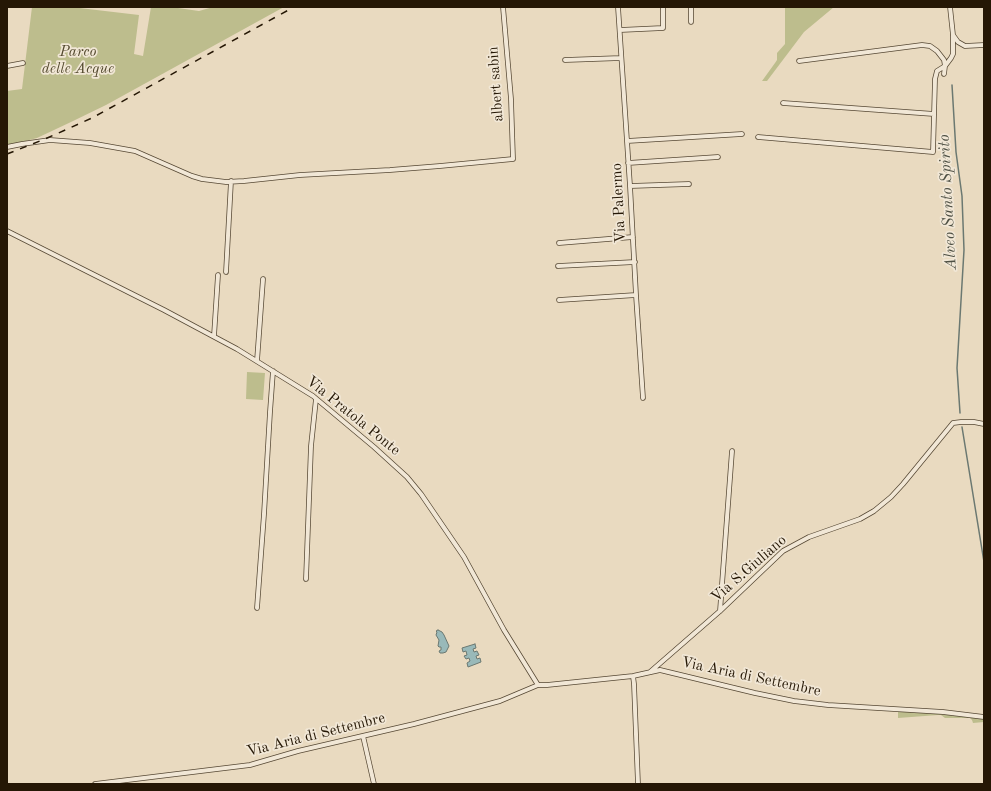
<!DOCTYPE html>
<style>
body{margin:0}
#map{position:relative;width:991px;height:791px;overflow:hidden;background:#e9dac0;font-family:"Old Standard TT",serif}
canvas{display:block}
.frame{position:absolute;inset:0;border:8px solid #251705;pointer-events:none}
</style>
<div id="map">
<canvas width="991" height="791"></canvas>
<div class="frame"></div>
</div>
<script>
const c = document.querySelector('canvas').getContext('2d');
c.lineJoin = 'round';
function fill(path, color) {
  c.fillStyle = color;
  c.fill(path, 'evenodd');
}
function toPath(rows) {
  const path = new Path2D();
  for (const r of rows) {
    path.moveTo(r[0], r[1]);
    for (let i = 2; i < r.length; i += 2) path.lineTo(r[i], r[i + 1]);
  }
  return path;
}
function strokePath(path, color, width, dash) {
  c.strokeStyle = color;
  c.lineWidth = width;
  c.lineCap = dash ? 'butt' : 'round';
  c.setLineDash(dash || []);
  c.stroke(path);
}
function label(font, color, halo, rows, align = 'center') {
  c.font = font + ' "Old Standard TT",serif';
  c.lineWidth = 3.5;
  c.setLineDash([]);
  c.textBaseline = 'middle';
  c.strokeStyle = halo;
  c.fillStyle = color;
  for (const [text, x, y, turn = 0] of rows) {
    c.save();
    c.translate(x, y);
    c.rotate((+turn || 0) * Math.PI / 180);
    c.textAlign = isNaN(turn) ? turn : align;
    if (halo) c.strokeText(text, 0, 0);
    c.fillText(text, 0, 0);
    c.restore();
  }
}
fill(toPath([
 [32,7,71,7,139,15,134,54,143,56,151,7,171,7,199,11,213,7,284,7,106,105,71,122,37,138,7,146,7,91,22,89],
 [785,7,834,7,804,32,767,81,762,81,775,63,777,60,777,53,785,44],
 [247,372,265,373,263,400,246,399],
 [900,711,941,714,976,718,984,719,984,722,973,723,972,720,970,718,945,718,941,715,938,715,898,718,898,712]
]), '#bdbd8d');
const water = toPath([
 [438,630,442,632,444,635,449,646,446,652,443,653,440,653,439,651,441,650,441,647,439,647,438,646,439,640,436,635,437,632,436,631,438,630],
 [475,644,476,648,473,649,474,652,477,651,479,655,476,656,477,659,480,658,481,662,468,667,467,663,470,661,469,658,466,659,464,656,467,655,466,651,463,652,462,648,475,644]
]);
fill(water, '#99b9b9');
strokePath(water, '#6b7871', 1);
strokePath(toPath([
 [952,85,956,152,962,196,964,250,957,368,960,413],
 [962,427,984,562]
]), '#6b7871', 1.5);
const street = toPath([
 [618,7,630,186,636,295,643,398],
 [691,7,691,22],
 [620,30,663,28,663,7],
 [953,35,958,42,965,46,984,45],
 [565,60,621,58],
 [799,61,922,45,930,46,937,51,944,60,945,66,944,74],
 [7,66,23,63],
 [783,103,934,114],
 [758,137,933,152,935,79,937,71,945,66,951,58,953,54,953,35,950,7],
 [627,141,742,134],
 [7,147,22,144,50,140,90,143,135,151,192,176,202,179,226,182,244,181,300,175,390,170,440,166,513,159,511,99,503,7],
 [628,163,718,157],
 [630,186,689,184],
 [7,231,164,310,237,349,313,396,374,447,407,477,421,494,464,557,504,630,538,685],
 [559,243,633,237],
 [558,266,635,262],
 [226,272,231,181],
 [559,300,636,295],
 [214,336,218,275],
 [257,361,263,279],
 [306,579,311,446,316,399],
 [257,608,264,514,270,412,273,371],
 [720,611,732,451],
 [650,672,720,611,783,551,809,537,860,519,874,511,891,497,903,484,953,423,961,422,974,422,984,424],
 [633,676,634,684,638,784],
 [363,736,374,784],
 [95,784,250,765,298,751,414,724,500,701,538,685,547,685,633,676,660,670,755,693,794,701,828,705,943,712,984,717]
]);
strokePath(street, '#564834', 5.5);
strokePath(street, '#f1e7d6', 4);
strokePath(toPath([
 [7,154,45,139,92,118,294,7]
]), '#251705', 1.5, [7, 7]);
label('italic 15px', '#53492e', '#f1e7d6', [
 ["Parco",78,52],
 ["delle Acque",78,69]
]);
label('15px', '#251705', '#f1e7d6', [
 ["albert sabin",496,84,-94],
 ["Via Palermo",619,203,-93],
 ["Via Pratola Ponte",353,416,39],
 ["Via S.Giuliano",749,569,-41],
 ["Via Aria di Settembre",751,677,12],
 ["Via Aria di Settembre",316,735,-14]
]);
label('italic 16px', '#4e5044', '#f1e7d6', [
 ["Alveo Santo Spirito",948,202,-93]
]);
</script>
